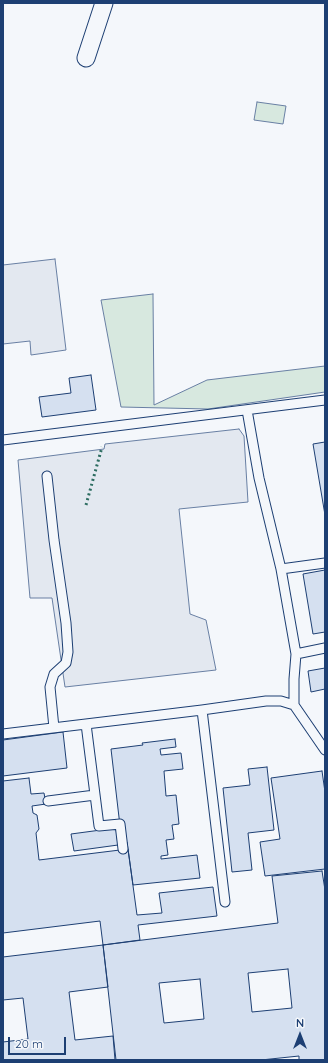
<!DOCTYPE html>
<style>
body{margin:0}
#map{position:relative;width:328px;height:1063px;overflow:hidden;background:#f4f7fb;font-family:Quicksand,sans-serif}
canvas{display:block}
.frame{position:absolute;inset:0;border:4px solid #1d3f73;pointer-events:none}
.north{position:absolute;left:280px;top:1015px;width:40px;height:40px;-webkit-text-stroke:3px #f4f7fb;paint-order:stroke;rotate:0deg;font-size:11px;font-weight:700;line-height:16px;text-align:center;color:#1d3f73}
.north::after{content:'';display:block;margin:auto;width:14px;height:18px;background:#1d3f73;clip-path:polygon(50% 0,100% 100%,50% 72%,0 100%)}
.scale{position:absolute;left:8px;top:1037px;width:58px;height:18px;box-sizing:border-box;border:2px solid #1d3f73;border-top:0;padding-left:5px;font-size:12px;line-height:14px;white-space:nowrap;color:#1d3f73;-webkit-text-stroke:3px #f4f7fb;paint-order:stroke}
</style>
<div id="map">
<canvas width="328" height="1063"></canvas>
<div class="frame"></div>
<div class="north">N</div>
<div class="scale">20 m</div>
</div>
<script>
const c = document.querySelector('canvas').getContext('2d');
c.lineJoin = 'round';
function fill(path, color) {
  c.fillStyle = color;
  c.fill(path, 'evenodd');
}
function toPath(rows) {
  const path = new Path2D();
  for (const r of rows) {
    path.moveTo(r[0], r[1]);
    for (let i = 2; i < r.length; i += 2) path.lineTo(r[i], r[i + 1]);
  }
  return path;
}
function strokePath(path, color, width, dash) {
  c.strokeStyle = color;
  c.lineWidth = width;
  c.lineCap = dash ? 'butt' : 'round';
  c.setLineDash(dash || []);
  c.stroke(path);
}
const green = toPath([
 [257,102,286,106,283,124,254,120,257,102],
 [153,294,154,405,207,380,325,366,325,392,208,409,121,407,101,300,153,294]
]);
fill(green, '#d7e8df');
strokePath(green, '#687fa3', 1);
const parking = toPath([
 [55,259,66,350,31,355,30,341,3,344,3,265,55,259],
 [239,429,244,436,248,502,179,509,190,614,206,620,216,670,65,687,52,598,30,598,18,460,104,449,105,444,239,429]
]);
fill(parking, '#e3e8f0');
strokePath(parking, '#687fa3', 1);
const building = toPath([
 [91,375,96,410,42,417,39,397,71,393,69,378,91,375],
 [325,442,325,515,313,444,325,442],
 [325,570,325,632,313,634,303,574,325,570],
 [325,668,325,689,311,692,308,671,325,668],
 [63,732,67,768,3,776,3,740,63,732],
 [175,739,176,747,160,749,161,755,181,753,183,769,164,771,166,796,176,795,179,824,172,825,174,839,166,840,168,855,161,856,161,859,197,855,200,878,133,885,127,842,122,843,111,749,143,745,142,743,175,739],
 [267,767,274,830,248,833,252,870,232,872,223,788,250,785,248,769,267,767],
 [322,771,325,792,325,869,265,876,260,842,280,839,271,778,322,771],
 [29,778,31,794,44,793,46,804,32,806,33,813,37,815,39,829,36,833,39,860,128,849,137,915,162,913,159,893,213,887,217,916,138,925,140,940,103,945,100,921,3,933,3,781,29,778],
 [116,828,118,845,74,851,71,834,116,828],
 [322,871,325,890,325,1060,299,1060,299,1056,261,1060,116,1060,103,945,278,923,272,876,322,871],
 [288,969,292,1008,252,1012,248,973,288,969],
 [200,979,204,1019,164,1023,159,983,200,979],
 [103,945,108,987,69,992,75,1040,113,1036,115,1060,3,1060,3,1042,28,1039,23,998,3,1000,3,957,103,945]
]);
fill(building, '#d5e0f0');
strokePath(building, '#1d3f73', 1);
const service = toPath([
 [247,410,259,478,281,569,296,654,294,679,294,705],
 [3,440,325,400],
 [47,476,54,540,66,623,68,652,66,663,54,674,50,687,54,728],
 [281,569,325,563],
 [296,654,325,648],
 [202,710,225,902],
 [86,724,99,826,120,824,123,849],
 [3,734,202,710,266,701,281,701,294,705,325,750],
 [48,801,95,795]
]);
const minor = toPath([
 [86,58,104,3]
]);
strokePath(service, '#1d3f73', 11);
strokePath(minor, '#1d3f73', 19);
strokePath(service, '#f4f7fb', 9);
strokePath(minor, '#f4f7fb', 17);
strokePath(toPath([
 [86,505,102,447]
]), '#2c6c60', 3, [2, 3]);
</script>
